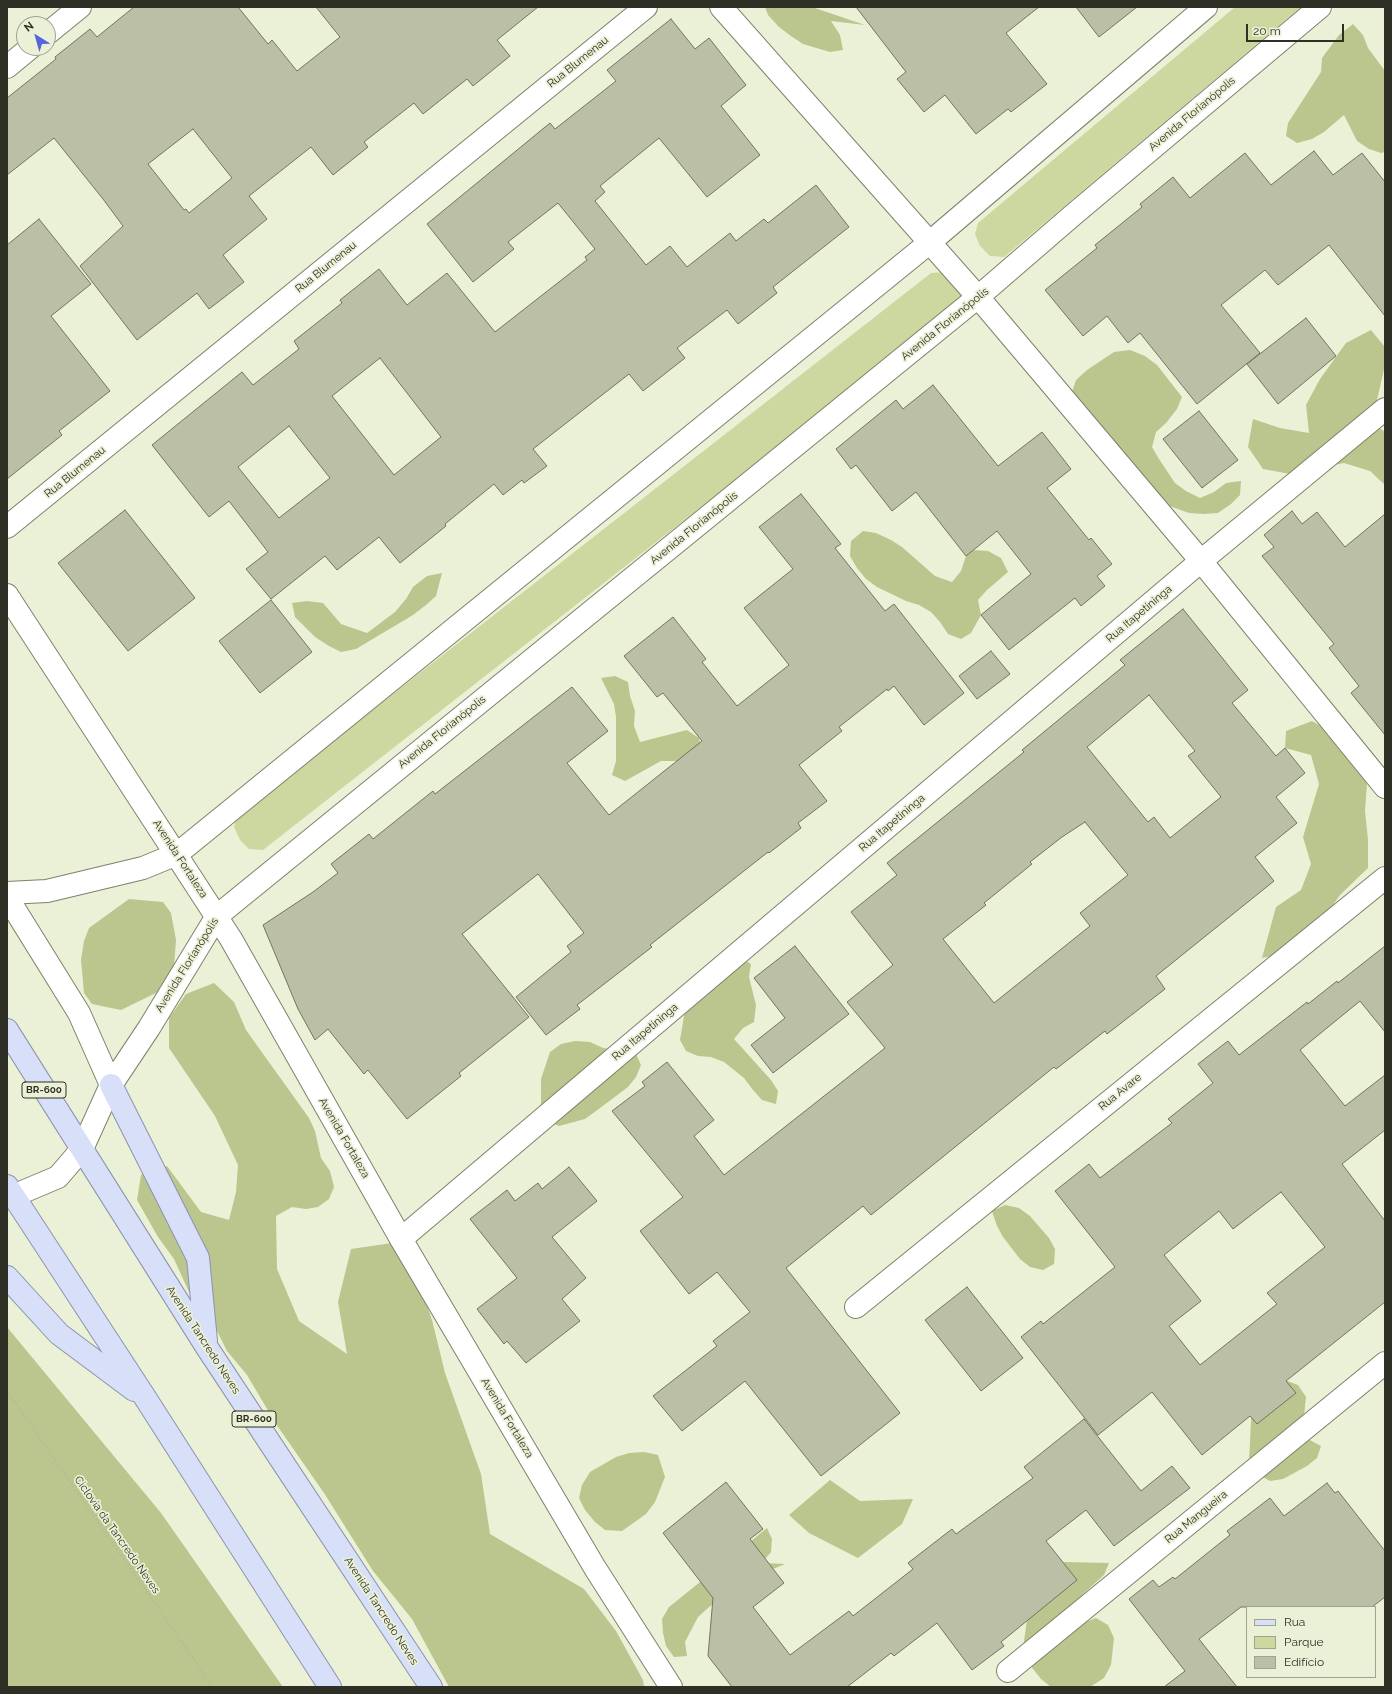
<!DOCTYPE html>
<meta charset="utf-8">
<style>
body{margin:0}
#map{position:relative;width:1392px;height:1694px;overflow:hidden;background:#ebf1d6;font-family:Raleway,sans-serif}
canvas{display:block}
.frame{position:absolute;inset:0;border:8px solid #2e3025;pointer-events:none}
.legend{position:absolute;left:1246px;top:1606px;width:130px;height:72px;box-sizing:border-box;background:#ebf1d6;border:1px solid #9fa48f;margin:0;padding:5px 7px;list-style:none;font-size:12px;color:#2e3025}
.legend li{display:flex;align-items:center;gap:8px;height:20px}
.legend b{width:20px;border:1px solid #9fa48f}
.north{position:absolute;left:16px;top:16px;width:40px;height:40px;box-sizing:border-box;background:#ebf1d6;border:1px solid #9fa48f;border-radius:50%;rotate:323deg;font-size:11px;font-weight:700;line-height:16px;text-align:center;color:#2e3025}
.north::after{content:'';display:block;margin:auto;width:14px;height:18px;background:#5565dc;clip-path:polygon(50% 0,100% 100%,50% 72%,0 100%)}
.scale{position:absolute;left:1246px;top:24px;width:98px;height:18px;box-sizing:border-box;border:2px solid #2e3025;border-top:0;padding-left:5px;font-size:12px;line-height:14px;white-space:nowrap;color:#2e3025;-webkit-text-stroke:3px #ebf1d6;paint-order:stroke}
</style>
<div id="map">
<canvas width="1392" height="1694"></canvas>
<div class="frame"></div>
<ul class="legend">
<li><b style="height:5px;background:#d8dff8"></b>Rua</li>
<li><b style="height:11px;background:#cdd7a0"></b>Parque</li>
<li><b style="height:11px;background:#babfa5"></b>Edifício</li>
</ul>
<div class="north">N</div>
<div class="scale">20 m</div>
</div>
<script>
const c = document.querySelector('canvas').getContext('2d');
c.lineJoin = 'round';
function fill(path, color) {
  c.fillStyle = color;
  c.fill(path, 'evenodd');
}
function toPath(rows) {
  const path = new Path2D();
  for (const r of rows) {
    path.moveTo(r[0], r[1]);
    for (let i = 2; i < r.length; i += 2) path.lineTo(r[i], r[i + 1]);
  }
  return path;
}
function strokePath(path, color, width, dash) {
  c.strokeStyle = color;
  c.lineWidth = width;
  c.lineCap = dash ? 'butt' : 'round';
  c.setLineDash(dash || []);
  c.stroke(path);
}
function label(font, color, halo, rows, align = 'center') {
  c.font = font + ' Raleway,sans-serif';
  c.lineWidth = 3.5;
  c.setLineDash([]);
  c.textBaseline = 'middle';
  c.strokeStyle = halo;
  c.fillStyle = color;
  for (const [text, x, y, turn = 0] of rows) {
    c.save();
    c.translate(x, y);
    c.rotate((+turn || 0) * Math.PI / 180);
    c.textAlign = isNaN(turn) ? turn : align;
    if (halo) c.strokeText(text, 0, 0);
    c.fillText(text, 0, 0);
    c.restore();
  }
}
fill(toPath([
 [1235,7,1301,7,1004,257,990,256,980,246,975,234,978,223],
 [946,272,963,296,955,308,263,850,249,849,240,840,234,827,237,816,931,273]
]), '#cdd7a0');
fill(toPath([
 [765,7,812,7,865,25,831,21,840,35,843,50,830,52,803,44,791,36,779,27,768,15],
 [1353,24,1363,35,1368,48,1385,71,1385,152,1381,153,1369,149,1357,141,1344,115,1324,132,1312,139,1297,143,1286,136,1288,123,1321,72,1322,58,1339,35],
 [1371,330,1385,347,1385,365,1372,422,1385,432,1385,485,1370,471,1344,463,1290,474,1263,469,1248,447,1253,419,1280,428,1309,433,1306,405,1320,379,1346,343],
 [1130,350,1145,356,1157,365,1182,397,1177,409,1166,423,1156,432,1152,447,1159,459,1175,483,1186,491,1200,498,1214,492,1226,483,1241,481,1240,495,1231,504,1218,513,1204,514,1189,513,1164,504,1071,395,1076,380,1087,370,1114,352],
 [863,531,876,533,891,540,902,547,935,576,952,582,961,571,966,556,973,550,988,551,1001,558,1008,572,987,590,978,600,981,615,971,633,961,639,948,634,940,622,931,612,919,605,906,601,877,587,866,579,857,568,850,556,851,541],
 [442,573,436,596,426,605,413,615,356,649,341,652,329,646,315,637,295,617,292,603,307,601,323,603,341,624,367,633,395,612,406,599,413,587,427,576],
 [615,676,628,682,630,696,635,711,634,726,640,742,687,730,699,738,700,743,690,767,676,761,661,761,625,781,612,775,616,761,616,717,614,704,601,678],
 [1312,721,1336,735,1355,758,1367,784,1365,811,1368,840,1368,868,1340,895,1323,919,1289,953,1262,958,1276,907,1301,890,1311,864,1303,837,1319,784,1311,755,1285,748,1286,731],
 [129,899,163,902,171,913,176,940,174,967,160,991,121,1010,92,1004,84,993,81,960,84,941,89,928],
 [740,957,751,964,749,977,756,1005,754,1022,743,1028,734,1039,771,1080,778,1091,776,1104,762,1100,753,1090,744,1078,724,1062,711,1057,698,1056,686,1051,680,1040,685,1010],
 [214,983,234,1002,246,1030,309,1118,315,1131,321,1158,330,1171,334,1187,329,1199,318,1207,306,1209,292,1207,276,1216,277,1269,299,1321,347,1354,338,1302,351,1249,392,1243,414,1269,432,1320,445,1373,481,1474,490,1534,584,1589,616,1631,643,1680,644,1687,449,1687,412,1619,373,1571,324,1493,276,1424,247,1375,227,1351,213,1323,189,1292,174,1259,158,1237,137,1200,141,1175,167,1166,201,1212,229,1220,236,1192,238,1165,215,1116,169,1048,169,1018,186,994],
 [575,1041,590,1042,603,1048,617,1050,631,1043,641,1065,636,1077,628,1087,596,1111,585,1119,559,1126,547,1121,541,1109,541,1079,550,1052,561,1044],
 [1005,1205,1019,1208,1030,1216,1049,1238,1055,1249,1054,1264,1043,1270,1030,1267,1020,1259,1003,1237,997,1226,992,1211],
 [7,1327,161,1513,283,1687,7,1687],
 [1285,1380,1298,1385,1306,1397,1303,1425,1308,1439,1321,1446,1317,1458,1307,1466,1283,1479,1270,1481,1257,1474,1249,1461,1252,1403],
 [644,1452,658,1455,665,1477,655,1502,646,1514,622,1531,605,1530,595,1522,585,1510,579,1498,582,1485,590,1472,616,1457,629,1453],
 [830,1480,860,1501,913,1499,902,1524,858,1558,809,1533,789,1515],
 [767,1528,772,1539,771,1552,762,1563,785,1564,742,1582,708,1608,698,1617,685,1642,687,1656,674,1657,666,1646,663,1633,662,1619,669,1607],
 [1065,1562,1109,1563,1104,1575,1084,1593,1073,1605,1083,1623,1096,1618,1108,1625,1114,1638,1111,1665,1104,1678,1090,1687,1051,1687,1041,1679,1022,1655,1028,1613,1050,1565]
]), '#bbc58e');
const building = toPath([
 [134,7,238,7,268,44,272,40,297,71,340,37,316,7,538,7,497,40,510,56,473,86,467,79,423,114,414,103,364,142,368,147,333,175,311,147,249,196,267,219,223,255,244,282,209,309,197,293,137,340,80,266,123,226,103,199,54,138,7,175,7,98,56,59,55,57,90,29,97,37,134,7],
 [193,129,232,178,189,213,186,209,184,210,148,164,193,129],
 [856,7,1039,7,1006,33,1047,84,1011,112,1008,109,976,134,945,95,924,112,897,79,906,72,856,7],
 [1076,7,1137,7,1099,37,1076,7],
 [671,19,695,49,709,38,746,85,721,106,760,155,707,197,659,138,600,186,605,192,595,201,646,265,670,246,687,267,730,233,736,241,764,219,768,223,816,185,849,227,773,287,777,293,738,324,727,310,677,348,685,358,643,391,629,374,533,449,547,466,524,483,522,480,503,495,494,484,445,524,446,526,400,563,379,537,337,570,325,556,271,599,246,569,268,552,229,501,209,517,152,445,242,372,253,385,299,349,294,341,342,303,340,300,379,269,407,305,447,273,495,332,587,260,585,257,595,249,558,203,508,242,514,249,473,282,427,224,550,123,555,129,616,81,607,70,671,19],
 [380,358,441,437,394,475,332,396,380,358],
 [289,426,330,478,279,518,238,467,289,426],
 [1314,151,1333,175,1362,153,1385,182,1385,316,1329,245,1278,285,1265,270,1221,305,1260,353,1197,404,1140,333,1128,343,1107,316,1083,336,1045,290,1097,248,1095,245,1142,207,1140,204,1173,177,1190,198,1245,153,1271,185,1314,151],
 [39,219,91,284,51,316,110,391,59,431,62,435,7,479,7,245,39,219],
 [1306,318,1336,356,1278,404,1247,364,1306,318],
 [933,385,998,466,1042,432,1071,469,1047,488,1089,540,1091,538,1112,564,1097,576,1105,586,1081,606,1075,598,1009,650,981,615,1031,574,997,531,966,556,916,492,892,511,856,465,851,469,836,449,896,400,903,409,933,385],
 [1199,411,1238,460,1202,488,1163,439,1199,411],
 [801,494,841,544,835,548,885,611,894,604,964,693,924,725,894,686,888,691,887,689,839,727,842,731,799,765,827,801,798,823,801,828,769,853,768,852,650,945,652,947,577,1005,580,1009,546,1035,516,997,571,952,567,946,584,933,538,874,462,934,529,1017,459,1073,461,1076,407,1119,368,1070,364,1074,328,1029,315,1040,298,1009,263,925,313,892,338,873,331,864,369,834,373,839,433,791,435,794,572,687,608,731,567,763,609,815,702,741,663,693,657,697,624,656,673,617,706,659,702,662,737,706,789,665,744,608,793,569,759,527,801,494],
 [125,510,195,598,128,651,58,563,125,510],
 [1292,511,1302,524,1317,512,1345,547,1385,514,1385,735,1351,693,1359,686,1329,648,1334,644,1262,556,1274,547,1264,535,1292,511],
 [271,600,312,652,260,693,219,641,271,600],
 [1183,609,1248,690,1232,703,1276,756,1285,748,1305,773,1276,797,1297,823,1255,857,1274,881,1156,976,1165,989,1107,1034,1105,1031,1056,1069,1054,1067,871,1215,863,1206,786,1268,900,1413,821,1476,745,1381,682,1431,653,1396,717,1346,713,1341,750,1312,717,1272,689,1294,640,1231,683,1197,612,1111,645,1086,642,1082,667,1062,714,1120,694,1136,724,1175,885,1048,847,1002,893,965,851,912,897,875,887,863,1024,752,1022,750,1125,665,1120,660,1183,609],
 [1149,695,1195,751,1188,756,1221,797,1170,838,1154,817,1148,822,1087,747,1149,695],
 [1085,822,1128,875,1080,913,1090,926,994,1003,943,939,986,905,984,903,1032,864,1030,862,1062,837,1085,822],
 [991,651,1010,674,977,699,959,676,991,651],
 [795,946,849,1014,773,1073,751,1045,785,1018,754,978,795,946],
 [1385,946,1385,1032,1360,1001,1300,1050,1345,1106,1385,1075,1385,1130,1342,1164,1385,1221,1385,1302,1286,1381,1296,1393,1257,1424,1250,1416,1202,1455,1152,1392,1098,1435,1021,1337,1041,1321,1043,1324,1115,1267,1055,1191,1089,1164,1100,1178,1172,1123,1168,1119,1213,1083,1198,1064,1228,1041,1239,1055,1307,1002,1308,1004,1337,981,1338,983,1385,946],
 [1281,1192,1325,1247,1267,1293,1277,1304,1200,1365,1169,1326,1201,1301,1164,1255,1219,1211,1233,1229,1281,1192],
 [569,1167,597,1201,552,1237,586,1278,562,1299,580,1321,526,1363,507,1341,504,1344,477,1309,517,1278,470,1219,507,1190,515,1201,538,1183,542,1189,569,1167],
 [967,1287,1023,1358,981,1391,925,1320,967,1287],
 [1084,1419,1141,1491,1172,1466,1190,1488,1114,1546,1086,1510,1046,1541,1077,1580,1001,1642,1004,1646,972,1670,937,1623,894,1656,891,1653,847,1687,732,1687,708,1656,713,1598,663,1533,726,1482,763,1529,750,1539,784,1583,753,1607,790,1655,849,1611,853,1616,913,1569,908,1563,952,1529,956,1534,1033,1478,1024,1467,1084,1419],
 [1327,1483,1335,1493,1338,1491,1385,1551,1385,1597,1372,1607,1241,1607,1199,1639,1237,1687,1164,1687,1185,1671,1129,1599,1153,1580,1159,1587,1173,1577,1175,1579,1230,1535,1227,1531,1270,1498,1284,1516,1327,1483]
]);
fill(building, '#babfa5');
strokePath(building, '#70755d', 1);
const street = toPath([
 [48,33,80,7],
 [7,67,30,48],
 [7,527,646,7],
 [401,1239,1201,561,1385,409],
 [856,1307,1385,878],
 [1008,1671,1385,1363]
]);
const secondary = toPath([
 [721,7,978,297,1201,561,1385,787],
 [7,595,231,939,401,1239,595,1568,671,1687],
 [7,893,47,891,143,868,177,854,929,243,1206,7],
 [7,897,79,1013,111,1085],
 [7,1195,13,1196,58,1177,82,1149,111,1085,149,1028,217,916,978,297,1073,215,1320,7]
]);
const primary = toPath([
 [7,1030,206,1346,431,1687],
 [111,1085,198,1258,206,1341],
 [7,1186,146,1399,330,1687],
 [7,1277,59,1334,134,1390]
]);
strokePath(street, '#7d826a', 24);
strokePath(secondary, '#7d826a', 24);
strokePath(primary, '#8c93ac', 24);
strokePath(toPath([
 [7,1391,213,1687]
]), '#b2b7a1', 2.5, [1, 3]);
strokePath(street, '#fff', 22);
strokePath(secondary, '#fff', 22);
strokePath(primary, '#d8dff8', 22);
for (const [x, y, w] of [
 [44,1090,44],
 [254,1419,44]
]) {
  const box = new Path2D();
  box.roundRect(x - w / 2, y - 8, w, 16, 3);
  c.fillStyle = '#ebf1d6';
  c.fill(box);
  strokePath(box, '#2e3025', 1);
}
label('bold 10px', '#2e3025', null, [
 ["BR-600",44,1090],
 ["BR-600",254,1419]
]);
label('11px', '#2e3025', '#ebf1d6', [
 ["Rua Blumenau",578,62,-39],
 ["Avenida Florianópolis",1192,114,-40],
 ["Rua Blumenau",326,267,-39],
 ["Avenida Florianópolis",945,324,-39],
 ["Rua Blumenau",75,472,-39],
 ["Avenida Florianópolis",694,528,-39],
 ["Rua Itapetininga",1139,614,-40],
 ["Avenida Florianópolis",442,732,-39],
 ["Rua Itapetininga",892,823,-40],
 ["Avenida Fortaleza",180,859,57],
 ["Avenida Florianópolis",187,965,-58],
 ["Rua Itapetininga",645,1032,-40],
 ["Rua Avare",1120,1092,-39],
 ["Avenida Fortaleza",344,1138,60],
 ["Avenida Tancredo Neves",203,1340,57],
 ["Avenida Fortaleza",507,1418,59],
 ["Rua Mangueira",1196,1517,-39],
 ["Ciclovia da Tancredo Neves",117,1535,55],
 ["Avenida Tancredo Neves",381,1611,57]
]);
</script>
